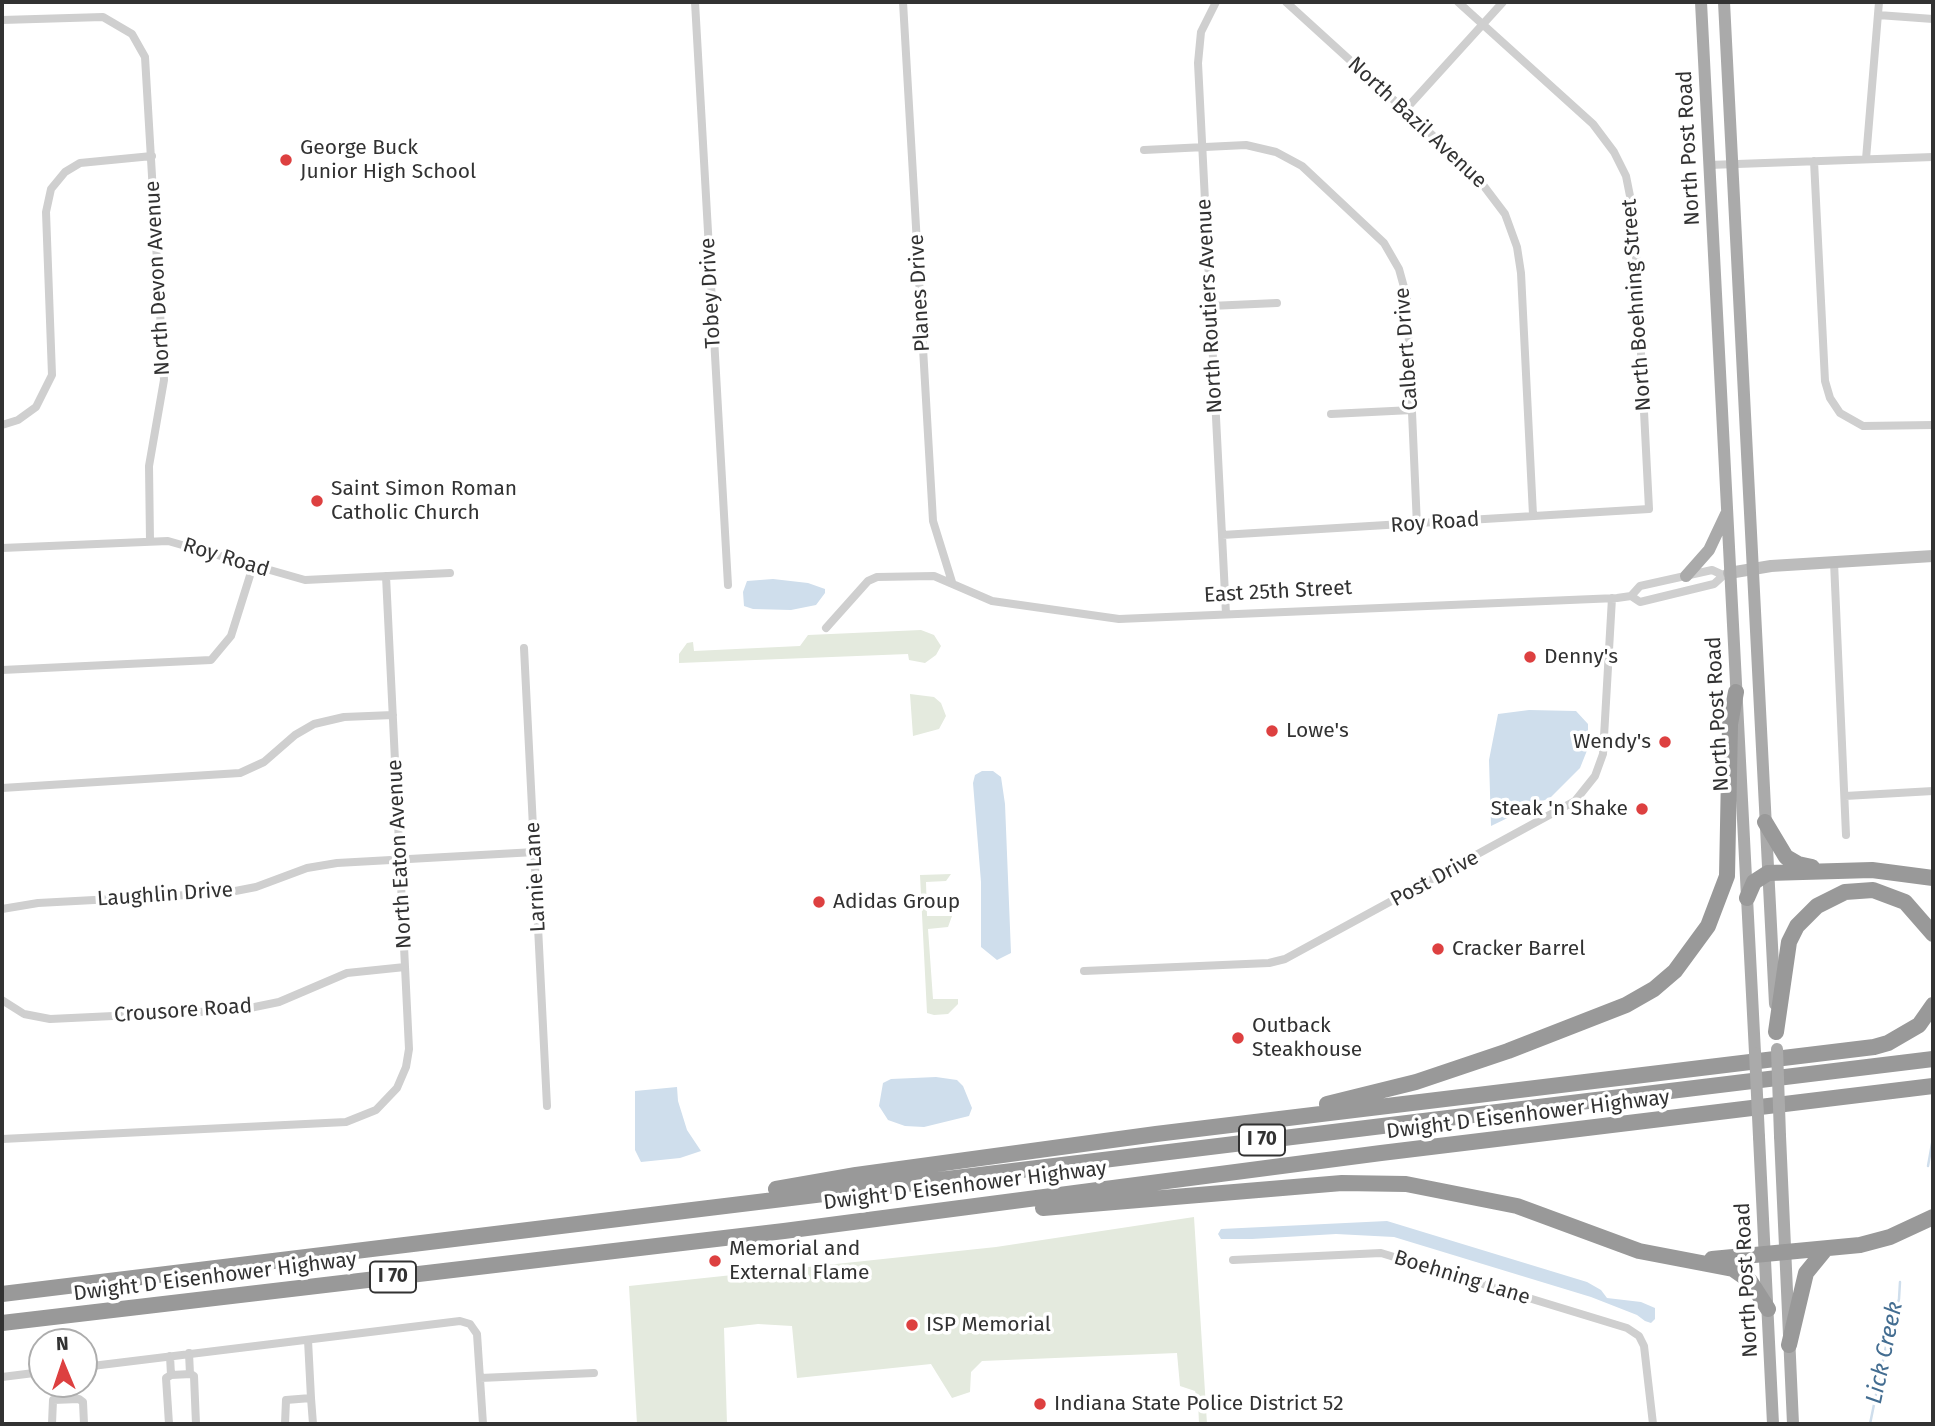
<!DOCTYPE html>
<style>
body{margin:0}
#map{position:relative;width:1935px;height:1426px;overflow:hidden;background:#fff;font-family:"Fira Sans",sans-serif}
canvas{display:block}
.frame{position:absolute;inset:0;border:4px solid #323232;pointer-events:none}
.north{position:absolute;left:28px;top:1328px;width:70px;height:70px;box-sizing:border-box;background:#fff;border:2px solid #adadad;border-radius:50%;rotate:358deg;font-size:19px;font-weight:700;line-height:28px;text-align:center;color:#323232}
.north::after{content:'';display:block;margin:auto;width:24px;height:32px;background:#dd4040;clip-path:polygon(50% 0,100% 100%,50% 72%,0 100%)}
</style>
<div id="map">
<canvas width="1935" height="1426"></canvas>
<div class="frame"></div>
<div class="north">N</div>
</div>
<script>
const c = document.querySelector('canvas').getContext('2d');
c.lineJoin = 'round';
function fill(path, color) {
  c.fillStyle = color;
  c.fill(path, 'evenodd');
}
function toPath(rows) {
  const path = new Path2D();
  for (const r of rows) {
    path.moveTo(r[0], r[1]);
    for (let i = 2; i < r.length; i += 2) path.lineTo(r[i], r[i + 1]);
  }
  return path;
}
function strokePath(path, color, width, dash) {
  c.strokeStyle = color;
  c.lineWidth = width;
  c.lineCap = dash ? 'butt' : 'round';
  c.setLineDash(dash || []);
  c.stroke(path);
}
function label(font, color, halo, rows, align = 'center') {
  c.font = font + ' "Fira Sans",sans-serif';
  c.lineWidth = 7;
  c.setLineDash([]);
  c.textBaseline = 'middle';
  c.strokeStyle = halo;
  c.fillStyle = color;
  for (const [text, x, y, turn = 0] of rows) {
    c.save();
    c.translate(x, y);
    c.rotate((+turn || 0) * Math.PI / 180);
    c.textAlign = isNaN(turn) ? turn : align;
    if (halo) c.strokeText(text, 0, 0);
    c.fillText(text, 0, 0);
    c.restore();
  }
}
fill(toPath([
 [921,630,934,635,941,646,936,655,925,663,909,660,908,654,679,663,679,654,687,643,693,642,694,651,800,646,808,635],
 [910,694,934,697,941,703,946,716,939,729,913,736],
 [951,874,946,881,926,882,927,916,952,916,948,927,928,929,933,999,958,999,958,1004,948,1014,934,1015,927,1013,920,875],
 [1194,1217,1207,1424,1199,1424,1198,1400,1195,1391,1180,1386,1177,1353,982,1361,971,1372,970,1392,952,1398,931,1364,797,1378,792,1326,758,1324,724,1328,727,1424,637,1424,629,1286,996,1247]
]), '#e4eade');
fill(toPath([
 [773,579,808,583,825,589,825,593,816,605,791,610,753,609,744,606,743,592,747,581],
 [1529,710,1576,711,1588,724,1588,748,1580,768,1551,797,1491,826,1489,760,1498,714],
 [982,771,993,771,1001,777,1005,804,1011,953,997,960,981,947,981,882,973,783,975,775],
 [936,1077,957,1080,963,1086,972,1108,969,1116,924,1127,905,1126,888,1120,879,1106,883,1083,891,1079],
 [677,1087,678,1101,687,1130,701,1151,680,1158,641,1162,635,1150,635,1091],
 [1387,1221,1587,1282,1601,1290,1607,1298,1641,1302,1655,1308,1655,1319,1651,1323,1645,1321,1637,1315,1591,1297,1394,1237,1336,1234,1252,1239,1221,1239,1218,1234,1221,1229]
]), '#cfdeec');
strokePath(toPath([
 [1928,1166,1933,1138],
 [1870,1424,1886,1346,1899,1299,1900,1282]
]), '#cfdeec', 2.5);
strokePath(toPath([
 [695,2,728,585],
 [903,2,933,521,952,582],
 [1216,2,1201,32,1198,63,1226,614],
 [1286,2,1474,173,1505,214,1517,247,1521,273,1533,515],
 [1878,15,1933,19],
 [2,20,103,17,132,34,145,57,164,380,149,466,150,541],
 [1405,110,1503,2],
 [1144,150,1246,145,1276,152,1302,166,1384,243,1399,269,1407,298,1417,526],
 [1866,159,1879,2],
 [1814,161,1825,381,1830,398,1840,413,1863,426,1933,425],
 [1709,165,1933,157],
 [1210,306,1277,303],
 [1331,414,1412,410],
 [2,425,18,420,36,407,52,375,46,212,51,189,65,172,80,163,152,156],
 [1222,535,1649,509,1634,216,1626,176,1614,152,1593,124,1458,2],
 [2,548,168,541,305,580,450,573],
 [1834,562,1846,835],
 [1631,596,1640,602,1714,584,1725,574],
 [826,628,868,581,877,577,934,576,992,601,1119,619,1617,598,1631,596,1640,586,1712,570,1723,575],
 [524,648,547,1106],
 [2,670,211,660,231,636,253,566],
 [2,788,240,773,264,762,295,735,314,724,344,717,393,715],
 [1845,796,1933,791],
 [2,909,38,903,225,893,256,887,307,868,337,863,535,852],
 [1084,971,1269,963,1285,959,1575,801,1595,776,1603,754,1612,598],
 [2,1000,24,1014,50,1019,240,1010,279,1002,347,973,405,967],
 [2,1139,346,1122,376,1110,397,1088,406,1067,409,1049,386,576],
 [1233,1260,1381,1253,1627,1328,1639,1336,1644,1346,1653,1424],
 [308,1340,311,1398],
 [189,1353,190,1374],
 [84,1367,460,1321,470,1324,477,1334,483,1424],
 [171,1375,191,1374,194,1376,196,1424],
 [2,1377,42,1372],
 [480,1378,594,1373],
 [67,1384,69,1399],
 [52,1424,53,1400,79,1399,83,1402,84,1424],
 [169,1424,166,1378,171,1375,170,1356],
 [285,1424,286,1400,311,1398,313,1424]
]), '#cfcfcf', 8);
strokePath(toPath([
 [1729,573,1771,566,1933,556]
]), '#bcbcbc', 12);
strokePath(toPath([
 [1701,2,1755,1053],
 [1724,2,1775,1004],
 [1686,576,1709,550,1726,514],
 [1780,1136,1793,1424],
 [1759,1137,1773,1424]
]), '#aaa', 12);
strokePath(toPath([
 [1765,822,1786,857,1798,864,1812,867],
 [1747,898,1754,882,1768,873,1872,870,1933,878],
 [1776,1032,1789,942,1797,926,1817,906,1845,892,1873,890,1905,902,1933,934],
 [1327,1104,1416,1082,1508,1051,1626,1005,1654,989,1675,971,1708,926,1727,876,1730,724,1736,692],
 [776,1189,856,1175,1156,1134,1874,1047,1888,1043,1919,1025,1933,1005],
 [1043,1208,1342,1183,1406,1184,1517,1206,1639,1251,1733,1269,1750,1281,1768,1309],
 [1712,1259,1860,1245,1890,1237,1933,1217],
 [2,1294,1933,1059],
 [2,1323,784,1231,1381,1153,1933,1086],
 [1789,1345,1806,1273,1824,1251]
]), '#999', 16);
strokePath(toPath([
 [1777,1049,1780,1136],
 [1755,1053,1759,1137]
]), '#aaa', 12);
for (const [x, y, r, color] of [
 [286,160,7,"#dd4040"],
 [317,501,7,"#dd4040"],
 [1530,657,7,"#dd4040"],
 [1272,731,7,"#dd4040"],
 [1665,742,7,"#dd4040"],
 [1642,809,7,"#dd4040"],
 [819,902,7,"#dd4040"],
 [1438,949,7,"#dd4040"],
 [1238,1038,7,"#dd4040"],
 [715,1261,7,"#dd4040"],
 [912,1325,7,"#dd4040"],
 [1040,1404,7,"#dd4040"]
]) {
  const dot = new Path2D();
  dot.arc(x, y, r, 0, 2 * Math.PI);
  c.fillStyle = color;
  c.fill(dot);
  strokePath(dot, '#fff', 2.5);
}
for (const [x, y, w] of [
 [1262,1140,46],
 [393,1277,46]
]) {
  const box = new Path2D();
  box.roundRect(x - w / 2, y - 15.5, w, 31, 5);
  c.fillStyle = '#fff';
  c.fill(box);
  strokePath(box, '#323232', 2);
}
label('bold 19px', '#323232', null, [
 ["I 70",1262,1140],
 ["I 70",393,1277]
]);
label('21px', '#323232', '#fff', [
 ["North Bazil Avenue",1417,123,43],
 ["North Post Road",1689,148,-93],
 ["North Devon Avenue",158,278,-93],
 ["Tobey Drive",711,293,-93],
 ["Planes Drive",920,293,-93],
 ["North Boehning Street",1637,305,-94],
 ["North Routiers Avenue",1210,306,-93],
 ["Calbert Drive",1407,349,-94],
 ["Roy Road",1435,523,-4],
 ["Roy Road",226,558,17],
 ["East 25th Street",1278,592,-3],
 ["North Post Road",1718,714,-93],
 ["North Eaton Avenue",400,854,-93],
 ["Larnie Lane",536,877,-93],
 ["Post Drive",1435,879,-28],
 ["Laughlin Drive",165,895,-4],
 ["Crousore Road",183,1011,-4],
 ["Dwight D Eisenhower Highway",1528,1115,-7],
 ["Dwight D Eisenhower Highway",965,1186,-7],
 ["Dwight D Eisenhower Highway",215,1277,-7],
 ["Boehning Lane",1462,1278,17],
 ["North Post Road",1747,1280,-93]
]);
label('21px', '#323232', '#fff', [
 ["George Buck",300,148],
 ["Junior High School",300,172],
 ["Saint Simon Roman",331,489],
 ["Catholic Church",331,513],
 ["Denny's",1544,657],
 ["Lowe's",1286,731],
 ["Wendy's",1651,742,"right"],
 ["Steak 'n Shake",1628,809,"right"],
 ["Adidas Group",833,902],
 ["Cracker Barrel",1452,949],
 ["Outback",1252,1026],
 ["Steakhouse",1252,1050],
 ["Memorial and",729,1249],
 ["External Flame",729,1273],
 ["ISP Memorial",926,1325],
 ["Indiana State Police District 52",1054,1404]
], 'left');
label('italic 23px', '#436d91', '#fff', [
 ["Lick Creek",1885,1353,-78]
]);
</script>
